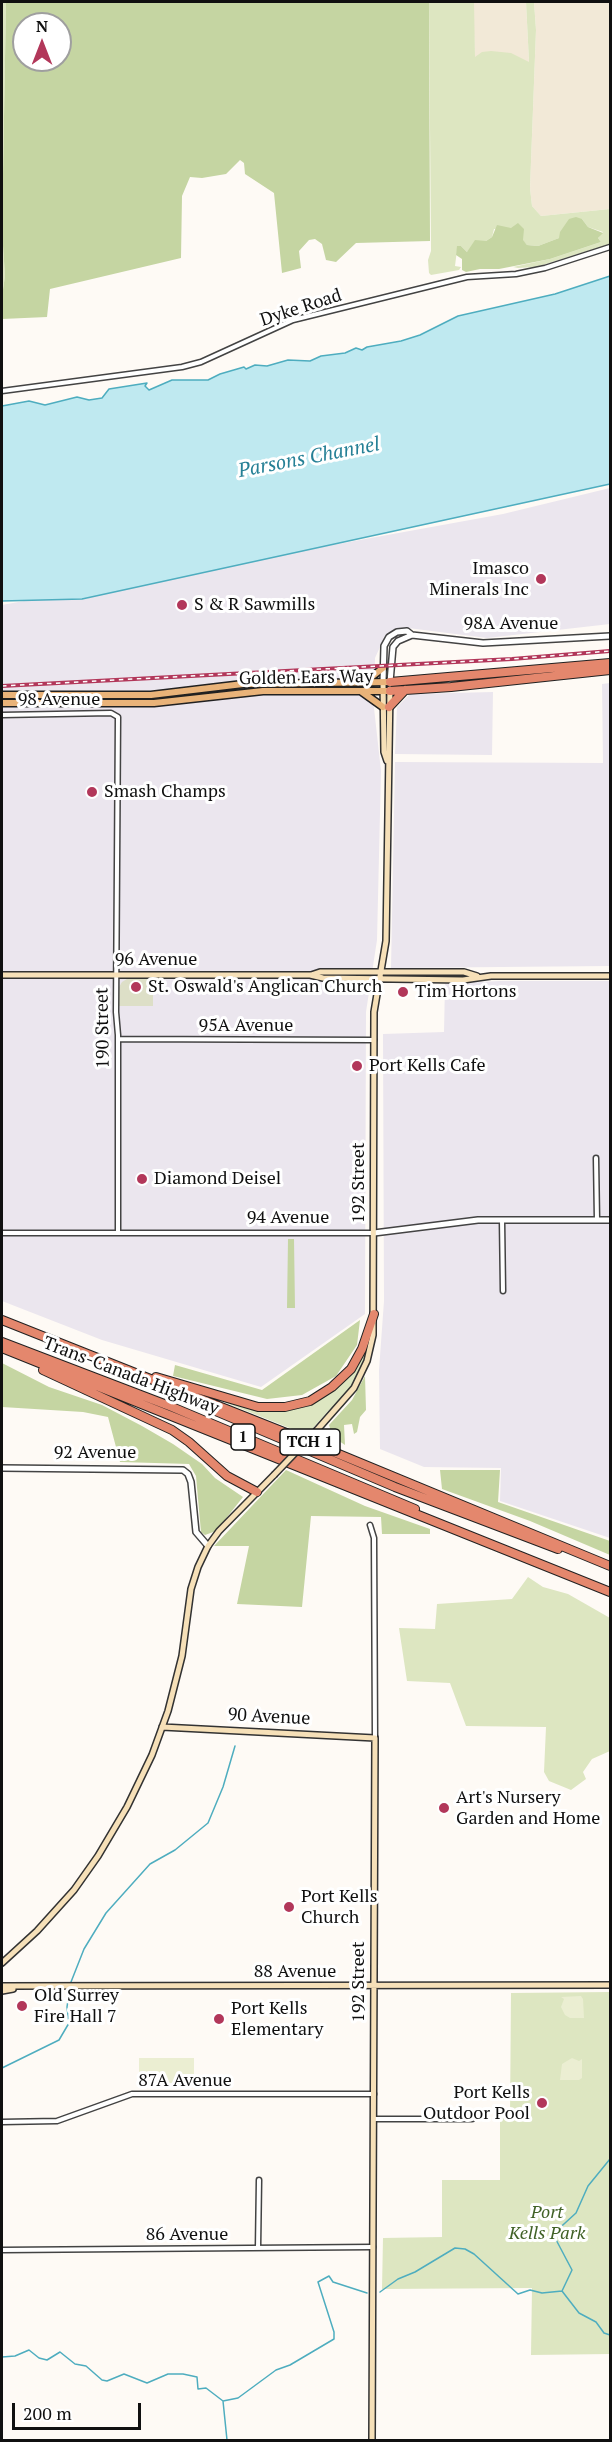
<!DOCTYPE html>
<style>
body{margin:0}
#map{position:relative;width:612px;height:2442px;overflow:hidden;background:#fefaf5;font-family:"PT Serif",serif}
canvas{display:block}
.frame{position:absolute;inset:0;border:3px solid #101010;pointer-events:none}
.north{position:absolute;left:12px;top:12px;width:60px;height:60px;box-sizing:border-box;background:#fff;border:2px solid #9f9f9f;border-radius:50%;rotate:0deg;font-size:16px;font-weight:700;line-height:24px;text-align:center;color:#101010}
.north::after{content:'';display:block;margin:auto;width:21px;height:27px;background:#b2375a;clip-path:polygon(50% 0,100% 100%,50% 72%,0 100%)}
.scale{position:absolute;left:12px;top:2403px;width:129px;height:27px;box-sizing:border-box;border:3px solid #101010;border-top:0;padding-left:8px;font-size:18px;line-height:21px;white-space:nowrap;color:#101010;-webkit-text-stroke:4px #fff;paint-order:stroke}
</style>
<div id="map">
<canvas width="612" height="2442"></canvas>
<div class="frame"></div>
<div class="north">N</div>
<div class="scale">200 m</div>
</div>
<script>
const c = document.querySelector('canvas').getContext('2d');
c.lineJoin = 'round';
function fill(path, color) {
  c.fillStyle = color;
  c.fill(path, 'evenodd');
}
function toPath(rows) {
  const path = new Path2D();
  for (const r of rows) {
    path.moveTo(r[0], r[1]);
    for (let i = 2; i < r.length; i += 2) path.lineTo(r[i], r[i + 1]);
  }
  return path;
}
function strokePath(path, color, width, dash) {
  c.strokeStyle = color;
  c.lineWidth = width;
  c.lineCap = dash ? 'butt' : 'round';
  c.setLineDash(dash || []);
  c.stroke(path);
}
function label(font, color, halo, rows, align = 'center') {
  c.font = font + ' "PT Serif",serif';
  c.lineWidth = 6;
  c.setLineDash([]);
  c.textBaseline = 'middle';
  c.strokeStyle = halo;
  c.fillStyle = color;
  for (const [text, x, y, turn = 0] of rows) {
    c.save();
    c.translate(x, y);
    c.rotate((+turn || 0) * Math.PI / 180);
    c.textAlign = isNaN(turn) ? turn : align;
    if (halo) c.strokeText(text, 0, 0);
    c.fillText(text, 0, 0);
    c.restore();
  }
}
fill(toPath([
 [610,488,610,624,487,638,408,628,380,647,375,658,374,708,381,771,377,940,366,1012,365,1314,261,1387,102,1340,2,1301,2,605,503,514],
 [610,683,610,966,391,968,395,762,603,763,602,684],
 [493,692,492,755,395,754,397,707,410,694],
 [499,981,610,981,610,1538,500,1501,501,1468,424,1467,380,1449,379,1370,384,1301,383,1034,444,1032,445,984]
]), '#ebe6ee');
fill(toPath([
 [473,2,526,2,529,62,475,64],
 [534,2,610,2,610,209,541,216,532,206,530,188,536,30]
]), '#f2e9d7');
fill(toPath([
 [2,2,6,2,2,231,5,276,2,296],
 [429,2,474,2,475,57,482,52,491,51,511,53,529,62,526,2,534,2,536,30,530,188,532,206,541,216,610,209,610,244,536,267,518,268,513,267,550,259,601,242,598,238,603,232,588,227,582,219,559,238,538,246,527,245,511,228,494,229,492,237,486,241,467,252,461,246,457,250,455,266,461,267,459,270,431,275,429,273,428,260,431,251],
 [234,687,253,687,201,696,148,700,2,700,2,698,153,698],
 [362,1353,365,1354,363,1364,350,1391,338,1404,328,1411,307,1435,214,1398,258,1409,315,1401],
 [528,1577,543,1587,568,1594,610,1618,610,1751,592,1759,583,1772,586,1779,571,1790,549,1781,544,1772,546,1727,466,1726,450,1683,407,1681,399,1628,435,1629,437,1604,512,1599],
 [610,1992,610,2354,531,2355,532,2288,382,2289,383,2238,442,2237,442,2180,500,2180,500,2118,510,2117,511,1993]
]), '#dde6c1');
fill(toPath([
 [6,2,429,2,430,241,356,243,336,262,326,260,322,244,315,239,309,240,299,251,301,268,282,273,274,193,245,174,244,163,240,160,226,174,202,178,190,177,182,196,181,258,50,289,47,317,2,319,2,296,5,276,2,231],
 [24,24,60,24,60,60,24,60],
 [576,217,582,219,588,227,603,233,598,238,601,242,550,259,499,269,480,269,466,272,462,270,462,259,456,255,457,246,461,246,467,252,475,240,486,241,492,237,497,225,511,228,518,223,524,229,523,240,527,245,538,246,559,238,560,232,569,219],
 [288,1239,294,1239,295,1308,287,1308],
 [360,1320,357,1345,336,1376,302,1395,267,1399,173,1376,175,1365,262,1390],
 [2,1363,49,1387,102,1405,142,1426,173,1444,202,1464,215,1478,243,1497,216,1531,205,1535,201,1532,196,1476,189,1464,120,1462,108,1417,83,1412,2,1407],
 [365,1376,366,1410,360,1417,357,1432,354,1434,352,1424,344,1425,345,1445,333,1437,329,1425,352,1400],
 [286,1470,365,1506,430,1529,430,1534,382,1534,381,1517,311,1516,302,1607,237,1604,249,1546,214,1546],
 [440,1470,500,1470,498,1502,610,1541,610,1555,530,1521,442,1489]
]), '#c5d5a2');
fill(toPath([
 [153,979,153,1006,119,1006,119,987,122,982,127,979]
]), '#dddfc7');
fill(toPath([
 [581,1996,583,1999,584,2018,570,2018,565,2015,561,2007,564,1999,561,1997],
 [139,2058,194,2058,194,2084,139,2084],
 [572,2058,579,2061,582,2059,582,2078,579,2080,560,2080,562,2064]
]), '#ebeed2');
const water = toPath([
 [610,276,610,484,82,599,2,601,2,406,29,401,45,405,77,397,89,400,102,398,109,389,147,383,145,386,149,390,172,380,208,380,220,374,244,367,246,369,255,365,267,366,288,360,310,361,321,356,345,353,356,348,362,350,367,347,401,341,420,335,458,316,555,294,610,276]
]);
fill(water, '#bfe9f0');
strokePath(water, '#4eadbf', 1.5);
strokePath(toPath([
 [71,1982,84,1949,106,1913,150,1864,175,1850,208,1823,223,1787,235,1746],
 [2,2068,59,2040,69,2023,67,2007,69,1993],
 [562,2291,579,2313,596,2322,604,2333,610,2335],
 [380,2292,398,2279,415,2272,455,2248,465,2249,474,2254,518,2294,530,2290,542,2293,562,2291,572,2270,553,2234,576,2213,588,2186,610,2159],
 [2,2357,15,2356,29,2350,39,2358,47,2360,60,2352,75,2364,86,2366,102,2380,107,2381,124,2374,147,2383,168,2374,183,2374,197,2377,198,2389,206,2388,223,2401,238,2398,276,2370,290,2365,334,2339,334,2332,318,2282,329,2276,333,2282,367,2293],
 [223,2401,227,2440]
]), '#4eadbf', 1.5);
const minor = toPath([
 [2,391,182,367,201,362,293,320,467,277,516,274,545,268,610,247],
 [2,715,111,713,118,717,116,1012,118,1035,118,1232],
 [118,1039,374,1040],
 [596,1158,597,1220],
 [502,1220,503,1291],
 [2,1233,374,1233],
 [370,1525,374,1538,375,1738],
 [374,2119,472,2119],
 [2,2122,57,2121,132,2094,374,2094],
 [258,2248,259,2180],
 [2,2250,373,2247]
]);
const tertiary = toPath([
 [383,682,384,646,389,637,397,632,407,631,412,635,483,643,610,636],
 [390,682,393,647,398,641,412,635],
 [374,1233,478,1220,610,1220],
 [2,1468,183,1470,188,1474,191,1482,196,1532,208,1546]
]);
const secondary = toPath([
 [383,682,384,752,387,761],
 [2,975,310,975,323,978,463,980,491,976,610,976],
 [311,975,320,972,464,972,477,976],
 [317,1430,354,1388,367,1361,373,1335,374,1012,386,941,390,689],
 [162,1727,375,1738,372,2440],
 [2,1963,37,1931,74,1890,98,1856,127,1807,152,1755,168,1711,182,1656,191,1589,198,1567,208,1546,219,1531,274,1475],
 [2,1986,610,1985],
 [2,1991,13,1989]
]);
const primary = toPath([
 [365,682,383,668],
 [362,692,383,707],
 [2,695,151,695,243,684,390,682],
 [2,703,154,703,263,691,390,691]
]);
const motorway = toPath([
 [390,682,610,663],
 [390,691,451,687,610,670],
 [389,707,405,690],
 [2,1320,324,1448,610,1566],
 [2,1342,172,1407,415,1509],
 [2,1348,610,1592],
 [43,1370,172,1430,189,1442,227,1476,257,1492],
 [156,1377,258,1407,285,1407,310,1401,332,1387,351,1369,362,1349,374,1314],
 [166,1390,395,1487,558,1549]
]);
strokePath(minor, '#434343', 7);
strokePath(tertiary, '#434343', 8);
strokePath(secondary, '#323232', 8);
strokePath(primary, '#212121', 9);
strokePath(motorway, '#212121', 10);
strokePath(minor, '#fff', 4);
strokePath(tertiary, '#fff', 5);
strokePath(secondary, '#f6e0b8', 5);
strokePath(primary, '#e9b379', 6);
strokePath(motorway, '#e4876d', 8);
const rail = toPath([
 [2,686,512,659,610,651]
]);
strokePath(rail, '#b2375a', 4);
strokePath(rail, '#fff', 1.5, [4.5]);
const secondaryBridge = toPath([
 [274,1475,317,1430]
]);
strokePath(secondaryBridge, '#323232', 8, []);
strokePath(secondaryBridge, '#f6e0b8', 5);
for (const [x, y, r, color] of [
 [541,579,6,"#b2375a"],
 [182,605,6,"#b2375a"],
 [92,792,6,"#b2375a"],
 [136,987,6,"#b2375a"],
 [403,992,6,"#b2375a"],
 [357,1066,6,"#b2375a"],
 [142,1179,6,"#b2375a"],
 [444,1808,6,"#b2375a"],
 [289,1907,6,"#b2375a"],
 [22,2006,6,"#b2375a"],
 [219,2019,6,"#b2375a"],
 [542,2103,6,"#b2375a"]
]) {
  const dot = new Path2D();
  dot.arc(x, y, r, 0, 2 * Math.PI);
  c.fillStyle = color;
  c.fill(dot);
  strokePath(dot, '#fff', 2);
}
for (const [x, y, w] of [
 [243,1437,24],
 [310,1442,60]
]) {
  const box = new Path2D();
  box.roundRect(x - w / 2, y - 13, w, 26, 4.5);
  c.fillStyle = '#fff';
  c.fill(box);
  strokePath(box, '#101010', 1.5);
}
label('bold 16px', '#101010', null, [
 ["1",243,1437],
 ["TCH 1",310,1442]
]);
label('18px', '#101010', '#fff', [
 ["Dyke Road",301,308,-18],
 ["98A Avenue",511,624],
 ["Golden Ears Way",306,678,-1],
 ["98 Avenue",59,700],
 ["96 Avenue",156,960],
 ["95A Avenue",246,1026],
 ["190 Street",103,1028,-91],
 ["192 Street",359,1183,-90],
 ["94 Avenue",288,1218],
 ["Trans-Canada Highway",131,1376,21],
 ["92 Avenue",95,1453],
 ["90 Avenue",269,1717,3],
 ["88 Avenue",295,1972],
 ["192 Street",359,1982,-90],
 ["87A Avenue",185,2081],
 ["86 Avenue",187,2235]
]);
label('18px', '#101010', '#fff', [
 ["Imasco",529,569,"right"],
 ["Minerals Inc",529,590,"right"],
 ["S & R Sawmills",194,605],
 ["Smash Champs",104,792],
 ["St. Oswald's Anglican Church",148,987],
 ["Tim Hortons",415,992],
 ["Port Kells Cafe",369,1066],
 ["Diamond Deisel",154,1179],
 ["Art's Nursery",456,1798],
 ["Garden and Home",456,1819],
 ["Port Kells",301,1897],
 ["Church",301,1918],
 ["Old Surrey",34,1996],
 ["Fire Hall 7",34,2017],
 ["Port Kells",231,2009],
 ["Elementary",231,2030],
 ["Port Kells",530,2093,"right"],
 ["Outdoor Pool",530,2114,"right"]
], 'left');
label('italic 18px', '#416227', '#fff', [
 ["Port",547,2213],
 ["Kells Park",547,2234]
]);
label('italic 20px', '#268096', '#fff', [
 ["Parsons Channel",309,458,-11]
]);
</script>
